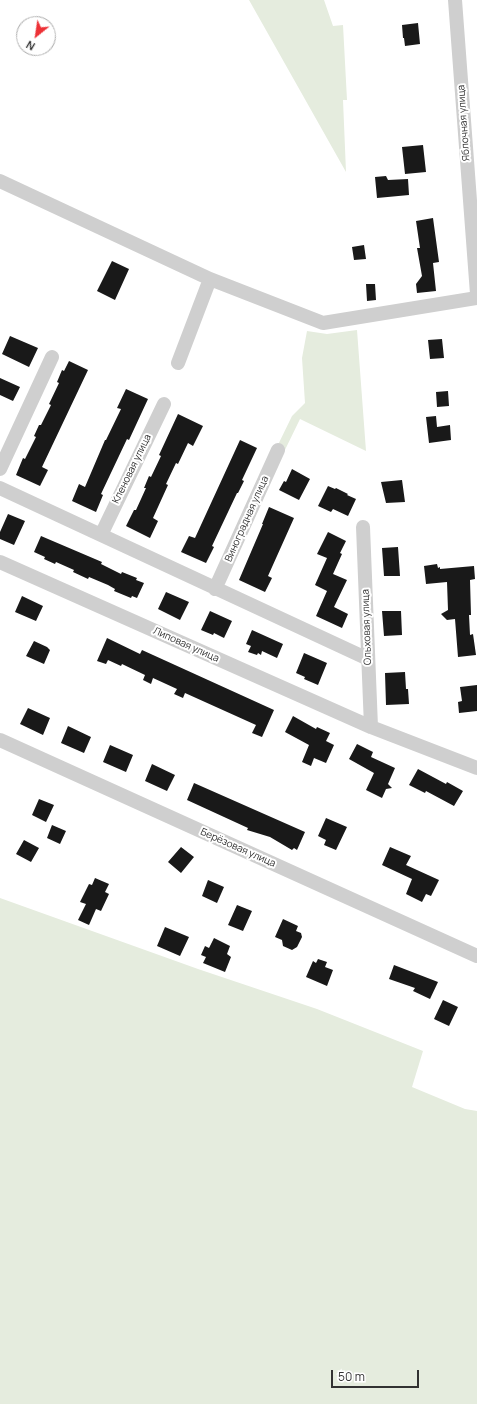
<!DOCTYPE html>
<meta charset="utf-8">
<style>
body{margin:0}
#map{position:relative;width:477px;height:1404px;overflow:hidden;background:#fff;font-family:Manrope,sans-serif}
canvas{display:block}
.north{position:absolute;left:16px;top:16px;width:40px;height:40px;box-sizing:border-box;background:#fff;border:1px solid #adadad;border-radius:50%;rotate:210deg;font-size:11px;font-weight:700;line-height:16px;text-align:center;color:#323232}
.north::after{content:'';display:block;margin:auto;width:14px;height:18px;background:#ed3136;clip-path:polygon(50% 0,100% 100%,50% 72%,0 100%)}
.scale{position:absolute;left:331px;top:1370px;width:88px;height:18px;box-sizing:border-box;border:2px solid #323232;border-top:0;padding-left:5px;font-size:12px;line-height:14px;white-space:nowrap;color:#323232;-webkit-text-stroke:3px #fff;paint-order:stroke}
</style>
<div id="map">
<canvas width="477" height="1404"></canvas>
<div class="north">N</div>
<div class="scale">50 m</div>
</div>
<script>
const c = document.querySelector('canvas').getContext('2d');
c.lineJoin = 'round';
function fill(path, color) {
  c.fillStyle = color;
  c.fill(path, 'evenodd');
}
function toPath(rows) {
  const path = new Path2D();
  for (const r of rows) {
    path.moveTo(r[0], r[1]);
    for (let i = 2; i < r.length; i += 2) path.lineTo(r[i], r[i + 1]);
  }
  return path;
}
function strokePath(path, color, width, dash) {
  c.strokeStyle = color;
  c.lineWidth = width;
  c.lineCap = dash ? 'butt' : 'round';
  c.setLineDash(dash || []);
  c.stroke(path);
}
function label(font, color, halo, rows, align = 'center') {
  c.font = font + ' Manrope,sans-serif';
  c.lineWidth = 4;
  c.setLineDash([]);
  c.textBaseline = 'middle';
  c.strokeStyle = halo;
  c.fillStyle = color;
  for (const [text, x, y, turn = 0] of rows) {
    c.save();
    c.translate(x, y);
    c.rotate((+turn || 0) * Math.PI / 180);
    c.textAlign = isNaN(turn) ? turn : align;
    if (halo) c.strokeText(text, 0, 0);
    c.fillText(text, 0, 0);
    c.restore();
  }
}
fill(toPath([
 [249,0,324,0,333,26,343,25,347,100,343,100,346,172],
 [357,330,366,451,300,419,283,454,275,451,292,416,305,403,302,358,307,331,327,334],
 [0,898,198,969,317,1009,423,1051,412,1087,465,1109,477,1111,477,1404,0,1404]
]), '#e5ecde');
fill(toPath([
 [418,23,420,44,405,46,404,38,403,38,402,25],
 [423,145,426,172,405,174,402,147],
 [386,176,388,180,408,179,409,195,377,198,375,177],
 [433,218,439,262,433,263,436,291,417,293,416,284,422,276,417,248,420,248,416,221],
 [364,245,366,259,354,260,352,247],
 [112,261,129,269,115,300,97,291],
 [366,284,375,284,376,300,367,301],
 [10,336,38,348,29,367,2,354],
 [442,339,444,358,430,359,428,340],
 [69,361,88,370,42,467,48,470,40,486,16,475,23,458,25,459,36,437,34,436,39,425,41,425,51,405,49,404,59,383,57,382,62,370,64,371],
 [0,378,20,387,13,401,0,395],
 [126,389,148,399,129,440,127,439,101,494,103,495,96,512,72,501,79,484,85,487,105,440,106,440,121,409,117,408],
 [448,391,449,406,437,407,436,392],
 [178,414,203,426,193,446,188,443,178,464,176,463,166,484,168,485,153,518,158,521,150,538,126,526,134,510,136,510,146,488,144,488,149,476,151,477,161,456,159,455],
 [436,416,437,427,450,425,451,440,429,443,426,417],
 [240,440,257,448,242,480,244,481,238,493,237,493,212,546,214,547,206,563,181,552,189,536,195,538],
 [292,469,310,479,299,500,279,490,284,481,286,482],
 [402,480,405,502,386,503,381,482],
 [328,486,335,489,336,488,348,494,347,495,356,499,348,516,333,509,331,512,318,506],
 [269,507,294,518,268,576,272,578,265,592,239,580,263,524,262,524],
 [8,514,25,521,14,545,0,539,0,532],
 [328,532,346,541,340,553,342,554,333,574,347,580,334,607,348,614,342,628,316,616,327,591,315,585,327,558,317,554],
 [41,536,102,562,101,564,121,574,122,572,137,578,136,580,144,583,137,598,132,596,131,598,114,591,115,589,108,585,89,577,88,579,73,572,74,570,56,562,55,564,44,559,45,557,34,552],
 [398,547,400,576,384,576,382,548],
 [437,564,438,568,440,567,440,569,474,566,475,579,470,580,471,615,469,615,470,635,473,634,476,655,458,657,455,619,447,620,441,614,448,610,447,582,426,584,424,566],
 [166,592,189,602,180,620,158,609],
 [22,596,43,606,36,621,15,612],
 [210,611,232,621,224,638,214,633,213,635,201,630],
 [382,611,401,611,402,635,384,636],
 [252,630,283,644,277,658,262,651,261,655,258,653,257,655,248,652,251,646,246,644],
 [107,638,140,654,142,650,274,710,262,737,252,733,256,725,185,693,183,698,174,694,177,689,153,678,151,684,143,680,145,675,122,664,121,666,108,660,106,664,97,661],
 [34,641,47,647,50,650,44,664,26,656],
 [304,653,327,663,318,685,304,679,305,677,296,673],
 [405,672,406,689,408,689,409,704,386,705,385,673],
 [477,685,477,711,459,713,458,702,462,701,460,687],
 [28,708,50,718,43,735,20,724],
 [293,716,316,729,317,727,330,733,326,741,334,745,326,763,314,758,311,766,302,762,309,745,285,732],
 [68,726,91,737,84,753,61,743],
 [357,744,373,752,371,757,395,768,388,784,392,788,386,789,382,798,366,790,374,773,349,759],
 [110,745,133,755,126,772,103,762],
 [152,764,175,775,167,791,145,781],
 [418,769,446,784,447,782,463,791,454,806,426,791,425,793,409,785],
 [194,783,305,832,297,850,294,848,292,850,270,837,247,830,248,828,187,800],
 [39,799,54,805,46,822,32,815],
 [326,818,347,827,336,850,324,845,326,840,318,836],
 [52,825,66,831,60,844,47,838],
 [24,840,39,848,31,862,16,854],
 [181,847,194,857,181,873,168,862],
 [390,847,411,856,406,865,439,880,431,896,426,894,422,902,406,894,412,879,382,865],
 [95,878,109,884,105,892,109,894,101,911,96,909,89,925,78,920,86,904,80,902,89,884,92,885],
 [208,880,224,887,217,903,202,896],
 [237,905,252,911,243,931,228,925],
 [283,919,298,926,296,931,301,933,302,937,297,947,292,950,283,946,282,940,275,937],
 [165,927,189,937,180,956,157,946],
 [214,938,230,946,227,954,231,957,225,972,203,963,206,957,201,955,205,946,209,948],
 [318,959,327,962,325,967,333,970,327,986,306,977,313,961,316,963],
 [394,965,438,982,430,999,413,991,415,988,389,979],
 [443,1000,458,1007,449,1026,434,1019]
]), '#191919');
strokePath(toPath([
 [455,0,477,294],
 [0,181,210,279,323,323,477,298],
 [178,363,210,279],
 [0,469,52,357],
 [0,488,368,659],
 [363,527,371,727],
 [101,535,164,404],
 [0,562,371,727,477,768],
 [215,589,278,450],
 [0,740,477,956]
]), '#cfcfcf', 14);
label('10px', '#323232', '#fff', [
 ["Яблочная улица",464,123,-94],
 ["Кленовая улица",132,469,-64],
 ["Виноградная улица",247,519,-66],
 ["Ольховая улица",367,627,-92],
 ["Липовая улица",186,645,24],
 ["Берёзовая улица",238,848,24]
]);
</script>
